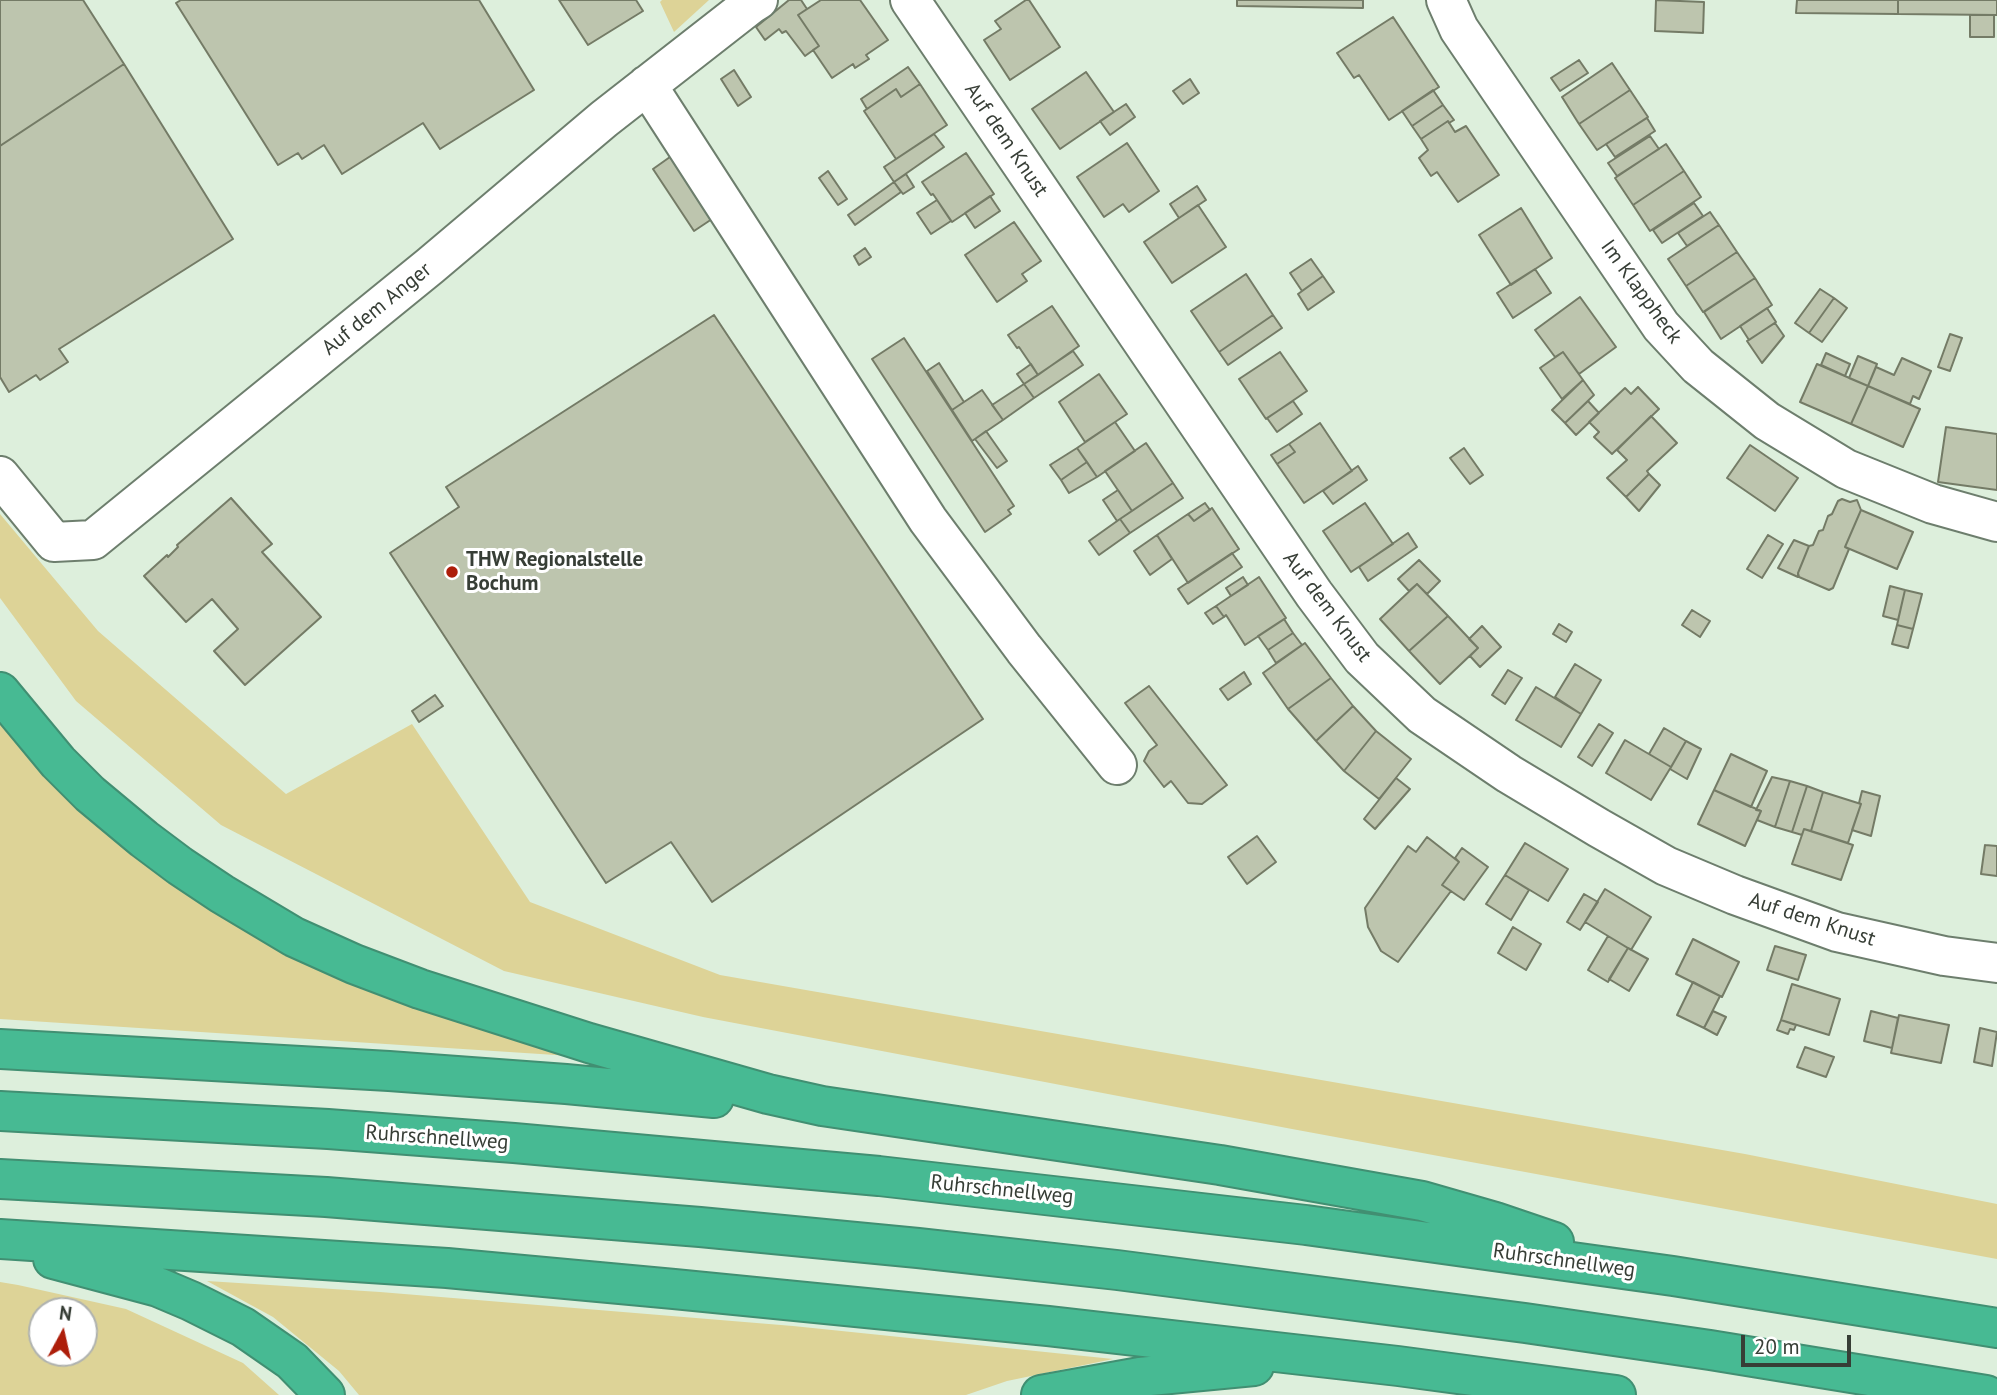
<!DOCTYPE html>
<style>
body{margin:0}
#map{position:relative;width:1997px;height:1395px;overflow:hidden;background:#ddefdc;font-family:"PT Sans",sans-serif}
canvas{display:block}
.north{position:absolute;left:28px;top:1297px;width:70px;height:70px;box-sizing:border-box;background:#fff;border:2px solid #afb2af;border-radius:50%;rotate:8deg;font-size:19px;font-weight:700;line-height:28px;text-align:center;color:#373e36}
.north::after{content:'';display:block;margin:auto;width:24px;height:32px;background:#ad1e0a;clip-path:polygon(50% 0,100% 100%,50% 72%,0 100%)}
.scale{position:absolute;left:1741px;top:1335px;width:110px;height:32px;box-sizing:border-box;border:4px solid #373e36;border-top:0;padding-left:9px;font-size:21px;line-height:24px;white-space:nowrap;color:#373e36;-webkit-text-stroke:5px #fff;paint-order:stroke}
</style>
<div id="map">
<canvas width="1997" height="1395"></canvas>
<div class="north">N</div>
<div class="scale">20 m</div>
</div>
<script>
const c = document.querySelector('canvas').getContext('2d');
c.lineJoin = 'round';
function fill(path, color) {
  c.fillStyle = color;
  c.fill(path, 'evenodd');
}
function toPath(rows) {
  const path = new Path2D();
  for (const r of rows) {
    path.moveTo(r[0], r[1]);
    for (let i = 2; i < r.length; i += 2) path.lineTo(r[i], r[i + 1]);
  }
  return path;
}
function strokePath(path, color, width, dash) {
  c.strokeStyle = color;
  c.lineWidth = width;
  c.lineCap = dash ? 'butt' : 'round';
  c.setLineDash(dash || []);
  c.stroke(path);
}
function label(font, color, halo, rows, align = 'center') {
  c.font = font + ' "PT Sans",sans-serif';
  c.lineWidth = 6;
  c.setLineDash([]);
  c.textBaseline = 'middle';
  c.strokeStyle = halo;
  c.fillStyle = color;
  for (const [text, x, y, turn = 0] of rows) {
    c.save();
    c.translate(x, y);
    c.rotate((+turn || 0) * Math.PI / 180);
    c.textAlign = isNaN(turn) ? turn : align;
    if (halo) c.strokeText(text, 0, 0);
    c.fillText(text, 0, 0);
    c.restore();
  }
}
fill(toPath([
 [662,0,709,0,674,32,660,2],
 [0,514,98,631,286,794,412,724,530,902,720,975,1745,1154,1997,1204,1997,1259,1292,1129,703,1017,504,971,221,825,76,701,0,598],
 [0,718,197,898,319,969,407,1005,571,1056,0,1019],
 [207,1281,380,1292,793,1326,1113,1359,1007,1381,966,1395,359,1395,339,1371,273,1317],
 [0,1282,18,1285,126,1309,243,1363,279,1395,0,1395],
 [42,1311,84,1311,84,1353,42,1353]
]), '#ddd397');
const building = toPath([
 [0,0,83,0,124,64,0,146,0,0],
 [181,0,479,0,534,90,440,149,423,123,342,174,324,145,302,159,298,153,278,165,176,3,181,0],
 [559,0,636,0,643,11,588,45,559,0],
 [789,0,801,0,807,9,798,15,819,46,805,56,786,31,782,33,779,29,765,40,756,27,789,0],
 [821,0,860,0,888,40,866,55,869,59,855,68,853,64,832,78,813,50,819,46,798,15,821,0],
 [1026,0,1029,0,1060,47,1010,80,984,40,1001,29,995,21,1026,0],
 [1237,0,1363,0,1363,8,1237,6,1237,0],
 [1656,0,1704,2,1703,33,1655,31,1656,0],
 [1797,0,1898,0,1898,14,1796,13,1797,0],
 [1898,0,1997,0,1997,15,1898,14,1898,0],
 [1970,15,1994,15,1994,37,1970,37,1970,15],
 [1393,17,1439,87,1389,120,1359,75,1354,78,1337,53,1393,17],
 [1579,60,1588,73,1560,91,1551,78,1579,60],
 [1612,63,1630,90,1579,124,1562,97,1612,63],
 [124,64,233,239,59,349,68,362,40,380,36,375,9,392,0,377,0,146,124,64],
 [908,67,920,84,901,97,896,89,867,109,861,99,908,67],
 [734,70,751,97,738,106,721,79,734,70],
 [1086,72,1114,112,1060,149,1032,109,1086,72],
 [1190,79,1199,93,1183,104,1173,91,1190,79],
 [920,84,947,125,896,159,864,111,896,89,901,97,920,84],
 [1433,90,1443,105,1412,126,1402,111,1433,90],
 [1630,90,1648,117,1597,150,1579,124,1630,90],
 [1126,104,1135,117,1110,135,1100,121,1126,104],
 [1443,105,1454,120,1449,123,1448,121,1421,139,1412,126,1443,105],
 [1647,118,1655,131,1615,157,1606,144,1647,118],
 [1448,121,1455,132,1466,126,1499,175,1458,202,1437,172,1431,176,1419,158,1428,150,1421,139,1448,121],
 [934,134,944,147,894,182,884,167,934,134],
 [1650,136,1659,149,1617,176,1608,163,1650,136],
 [1127,143,1159,191,1129,212,1123,204,1104,217,1077,177,1127,143],
 [1666,144,1684,171,1633,205,1615,178,1666,144],
 [677,152,718,215,694,231,653,169,677,152],
 [966,153,994,194,952,222,933,194,931,195,922,182,966,153],
 [828,171,847,199,838,205,819,178,828,171],
 [1684,171,1701,197,1650,231,1633,205,1684,171],
 [906,174,914,187,903,194,894,182,906,174],
 [894,182,901,192,855,225,848,215,894,182],
 [1197,186,1206,200,1179,218,1170,204,1197,186],
 [990,196,1000,211,975,228,965,213,990,196],
 [937,200,951,221,931,234,917,213,937,200],
 [1694,203,1703,216,1662,243,1653,230,1694,203],
 [1198,205,1226,247,1172,283,1144,242,1198,205],
 [1521,208,1552,258,1511,285,1479,235,1521,208],
 [1710,212,1719,225,1687,246,1678,233,1710,212],
 [1014,222,1041,261,1022,274,1027,281,997,302,965,255,1014,222],
 [1719,225,1737,252,1686,286,1668,259,1719,225],
 [865,248,871,257,859,265,854,256,865,248],
 [1737,252,1755,278,1703,312,1686,286,1737,252],
 [1311,259,1323,276,1302,291,1290,273,1311,259],
 [1535,269,1551,293,1513,318,1497,293,1535,269],
 [1246,274,1273,315,1219,352,1191,311,1246,274],
 [1323,276,1334,292,1308,310,1298,294,1323,276],
 [1755,278,1772,305,1721,339,1704,312,1755,278],
 [1820,289,1834,298,1809,333,1795,323,1820,289],
 [1580,297,1616,347,1579,374,1563,352,1555,357,1535,330,1580,297],
 [1834,298,1847,308,1822,342,1809,333,1834,298],
 [1052,306,1079,346,1038,375,1019,347,1017,348,1008,335,1052,306],
 [1767,308,1776,322,1749,340,1740,326,1767,308],
 [714,315,983,719,712,902,671,842,606,883,390,553,459,507,446,487,714,315],
 [1273,315,1282,328,1228,365,1219,352,1273,315],
 [1775,323,1784,336,1762,363,1747,341,1775,323],
 [1950,334,1962,338,1950,371,1938,367,1950,334],
 [904,338,1014,506,1008,510,1011,514,985,532,872,359,904,338],
 [1073,351,1083,365,1034,398,1024,384,1073,351],
 [1280,352,1307,391,1266,419,1239,379,1280,352],
 [1563,352,1583,380,1562,399,1540,368,1563,352],
 [1826,353,1850,364,1845,376,1821,365,1826,353],
 [1858,356,1877,364,1868,386,1849,378,1858,356],
 [1902,358,1931,371,1919,399,1913,396,1910,404,1868,386,1876,367,1894,375,1902,358],
 [939,363,964,402,952,410,927,371,939,363],
 [1031,364,1038,375,1024,384,1017,374,1031,364],
 [1817,364,1868,386,1851,424,1800,402,1817,364],
 [1099,374,1127,414,1085,442,1059,402,1099,374],
 [1583,380,1594,395,1565,423,1552,410,1583,380],
 [1024,384,1034,398,1003,420,992,405,1024,384],
 [1868,386,1920,409,1903,447,1851,424,1868,386],
 [1638,387,1659,409,1612,454,1594,437,1599,432,1589,422,1625,388,1631,394,1638,387],
 [982,390,1003,420,972,441,952,410,982,390],
 [1293,401,1302,414,1277,432,1267,418,1293,401],
 [1588,401,1599,413,1576,435,1565,423,1588,401],
 [1651,416,1677,443,1647,471,1649,474,1626,497,1607,478,1627,460,1617,450,1651,416],
 [1115,422,1135,451,1097,477,1077,448,1115,422],
 [1320,423,1352,471,1304,503,1277,464,1295,452,1289,444,1320,423],
 [1946,427,1997,434,1997,490,1938,482,1946,427],
 [986,431,1007,461,997,468,975,439,986,431],
 [1146,443,1173,483,1132,511,1105,471,1146,443],
 [1289,444,1295,452,1277,464,1271,455,1289,444],
 [1750,445,1798,478,1775,511,1727,478,1750,445],
 [1077,448,1087,462,1061,480,1050,465,1077,448],
 [1464,448,1483,475,1470,484,1450,458,1464,448],
 [1087,462,1097,477,1069,493,1061,480,1087,462],
 [1358,466,1367,480,1333,504,1323,491,1358,466],
 [1649,474,1660,485,1639,511,1626,497,1649,474],
 [1173,483,1183,498,1130,533,1120,519,1173,483],
 [1118,490,1132,511,1117,521,1103,500,1118,490],
 [231,498,272,544,262,552,321,617,245,685,214,651,238,629,212,599,186,622,144,576,167,555,168,557,178,547,177,545,231,498],
 [1842,499,1850,502,1857,500,1861,510,1845,547,1849,549,1833,588,1829,590,1799,577,1798,573,1809,546,1813,545,1819,531,1823,530,1828,516,1832,514,1838,501,1842,499],
 [1205,503,1210,510,1194,521,1188,514,1205,503],
 [1365,503,1393,544,1351,572,1323,531,1365,503],
 [1212,508,1239,549,1188,583,1157,535,1188,514,1194,521,1212,508],
 [1861,510,1913,532,1897,569,1845,547,1861,510],
 [1120,519,1130,533,1099,555,1089,541,1120,519],
 [1408,533,1417,547,1368,581,1359,567,1408,533],
 [1157,535,1172,559,1150,575,1134,551,1157,535],
 [1768,535,1783,544,1762,578,1747,569,1768,535],
 [1794,540,1809,546,1798,573,1798,577,1778,568,1794,540],
 [1232,553,1242,567,1188,604,1178,589,1232,553],
 [1419,560,1440,581,1427,594,1417,584,1409,591,1398,579,1419,560],
 [1243,577,1248,585,1231,596,1226,588,1243,577],
 [1259,577,1286,618,1245,645,1226,615,1224,617,1216,606,1259,577],
 [1417,584,1448,616,1409,651,1380,619,1417,584],
 [1890,586,1905,590,1898,620,1883,616,1890,586],
 [1905,590,1922,594,1913,629,1897,625,1905,590],
 [1216,606,1224,617,1213,624,1205,613,1216,606],
 [1692,610,1710,621,1700,637,1682,625,1692,610],
 [1448,616,1478,648,1440,684,1409,651,1448,616],
 [1284,619,1293,633,1268,650,1258,636,1284,619],
 [1559,624,1572,632,1566,642,1553,634,1559,624],
 [1897,625,1913,629,1908,648,1892,644,1897,625],
 [1482,626,1501,647,1480,667,1470,656,1478,648,1469,639,1482,626],
 [1293,633,1302,645,1276,663,1268,650,1293,633],
 [1305,643,1331,678,1288,709,1263,673,1305,643],
 [1575,664,1601,680,1581,714,1555,697,1575,664],
 [1508,670,1522,678,1505,704,1492,695,1508,670],
 [1244,672,1251,684,1228,700,1220,689,1244,672],
 [1331,678,1353,706,1316,741,1288,709,1331,678],
 [1149,686,1227,785,1202,804,1188,803,1171,781,1164,787,1144,761,1149,751,1157,745,1125,703,1149,686],
 [1536,687,1581,714,1561,747,1516,720,1536,687],
 [435,695,443,706,419,722,412,711,435,695],
 [1353,706,1376,731,1344,771,1316,741,1353,706],
 [1599,724,1613,733,1592,766,1578,757,1599,724],
 [1664,728,1686,741,1671,767,1649,754,1664,728],
 [1376,731,1411,759,1379,799,1344,771,1376,731],
 [1625,740,1671,767,1651,800,1606,773,1625,740],
 [1686,741,1701,749,1687,779,1670,769,1686,741],
 [1731,754,1767,771,1751,807,1714,790,1731,754],
 [1772,777,1790,781,1775,827,1757,820,1761,811,1756,810,1772,777],
 [1396,778,1410,789,1375,829,1364,819,1396,778],
 [1790,781,1807,786,1792,832,1775,827,1790,781],
 [1807,786,1823,792,1811,831,1804,829,1802,835,1792,832,1807,786],
 [1714,790,1761,811,1745,846,1698,824,1714,790],
 [1862,791,1880,796,1871,836,1852,830,1861,804,1859,803,1862,791],
 [1823,792,1861,804,1848,843,1811,831,1823,792],
 [1804,829,1853,845,1841,880,1792,864,1804,829],
 [1257,836,1276,862,1247,884,1228,857,1257,836],
 [1427,837,1459,862,1442,885,1451,891,1398,962,1381,951,1368,927,1365,908,1408,846,1416,852,1427,837],
 [1525,843,1568,869,1548,901,1505,875,1525,843],
 [1985,845,1997,846,1997,876,1981,874,1985,845],
 [1462,848,1488,867,1464,900,1442,885,1459,862,1455,858,1462,848],
 [1505,875,1529,890,1511,920,1486,904,1505,875],
 [1605,889,1651,917,1631,950,1585,922,1605,889],
 [1584,894,1598,902,1580,930,1567,922,1584,894],
 [1513,927,1541,944,1526,970,1498,953,1513,927],
 [1608,936,1628,948,1608,982,1588,970,1608,936],
 [1693,939,1739,962,1722,997,1676,974,1693,939],
 [1775,946,1806,955,1798,980,1767,970,1775,946],
 [1628,948,1648,959,1629,991,1609,979,1628,948],
 [1693,982,1720,996,1704,1028,1677,1015,1693,982],
 [1792,984,1840,999,1829,1035,1781,1020,1792,984],
 [1713,1011,1726,1017,1717,1035,1704,1028,1713,1011],
 [1871,1011,1898,1018,1892,1048,1864,1041,1871,1011],
 [1899,1015,1949,1025,1941,1063,1891,1053,1899,1015],
 [1781,1020,1796,1025,1794,1030,1790,1029,1788,1034,1777,1030,1781,1020],
 [1980,1028,1997,1032,1992,1066,1974,1062,1980,1028],
 [1805,1047,1834,1057,1826,1077,1797,1067,1805,1047]
]);
fill(building, '#bdc5ae');
strokePath(building, '#747b66', 2);
const minor = toPath([
 [910,0,1314,594,1362,658,1422,715,1509,774,1599,828,1666,866,1735,895,1837,932,1944,956,1997,963],
 [1446,0,1459,29,1661,326,1698,366,1767,421,1846,469,1933,504,1997,522],
 [647,85,928,520,1024,649,1117,765],
 [0,476,54,542,93,540,430,266,604,119,750,5,758,0]
]);
const highway = toPath([
 [0,692,58,762,90,794,144,839,180,866,222,894,294,937,354,964,420,989,589,1043,768,1094,822,1106,1220,1165,1422,1201,1495,1222,1554,1242],
 [0,1049,389,1071,566,1084,714,1098],
 [0,1111,328,1129,514,1143,879,1176,1306,1225,1673,1276,1997,1328],
 [0,1179,326,1197,700,1227,918,1248,1117,1270,1525,1323,1710,1350,1986,1395],
 [0,1239,447,1268,674,1289,1048,1326,1398,1366,1616,1395],
 [53,1259,158,1287,191,1301,243,1327,292,1361,325,1395],
 [1041,1395,1140,1377,1254,1366]
]);
strokePath(minor, '#6d7e6d', 42);
strokePath(highway, '#418f72', 42);
strokePath(minor, '#fff', 38);
strokePath(highway, '#47ba93', 38);
for (const [x, y, r, color] of [
 [452,572,7,"#ad1e0a"]
]) {
  const dot = new Path2D();
  dot.arc(x, y, r, 0, 2 * Math.PI);
  c.fillStyle = color;
  c.fill(dot);
  strokePath(dot, '#fff', 2.5);
}
label('21px', '#373e36', '#fff', [
 ["Auf dem Knust",1006,140,56],
 ["Im Klappheck",1641,292,54],
 ["Auf dem Anger",377,309,-39],
 ["Auf dem Knust",1327,607,53],
 ["Auf dem Knust",1812,920,18],
 ["Ruhrschnellweg",437,1138,4],
 ["Ruhrschnellweg",1002,1190,6],
 ["Ruhrschnellweg",1564,1261,8]
]);
label('bold 21px', '#373e36', '#fff', [
 ["THW Regionalstelle",466,560],
 ["Bochum",466,584]
], 'left');
</script>
